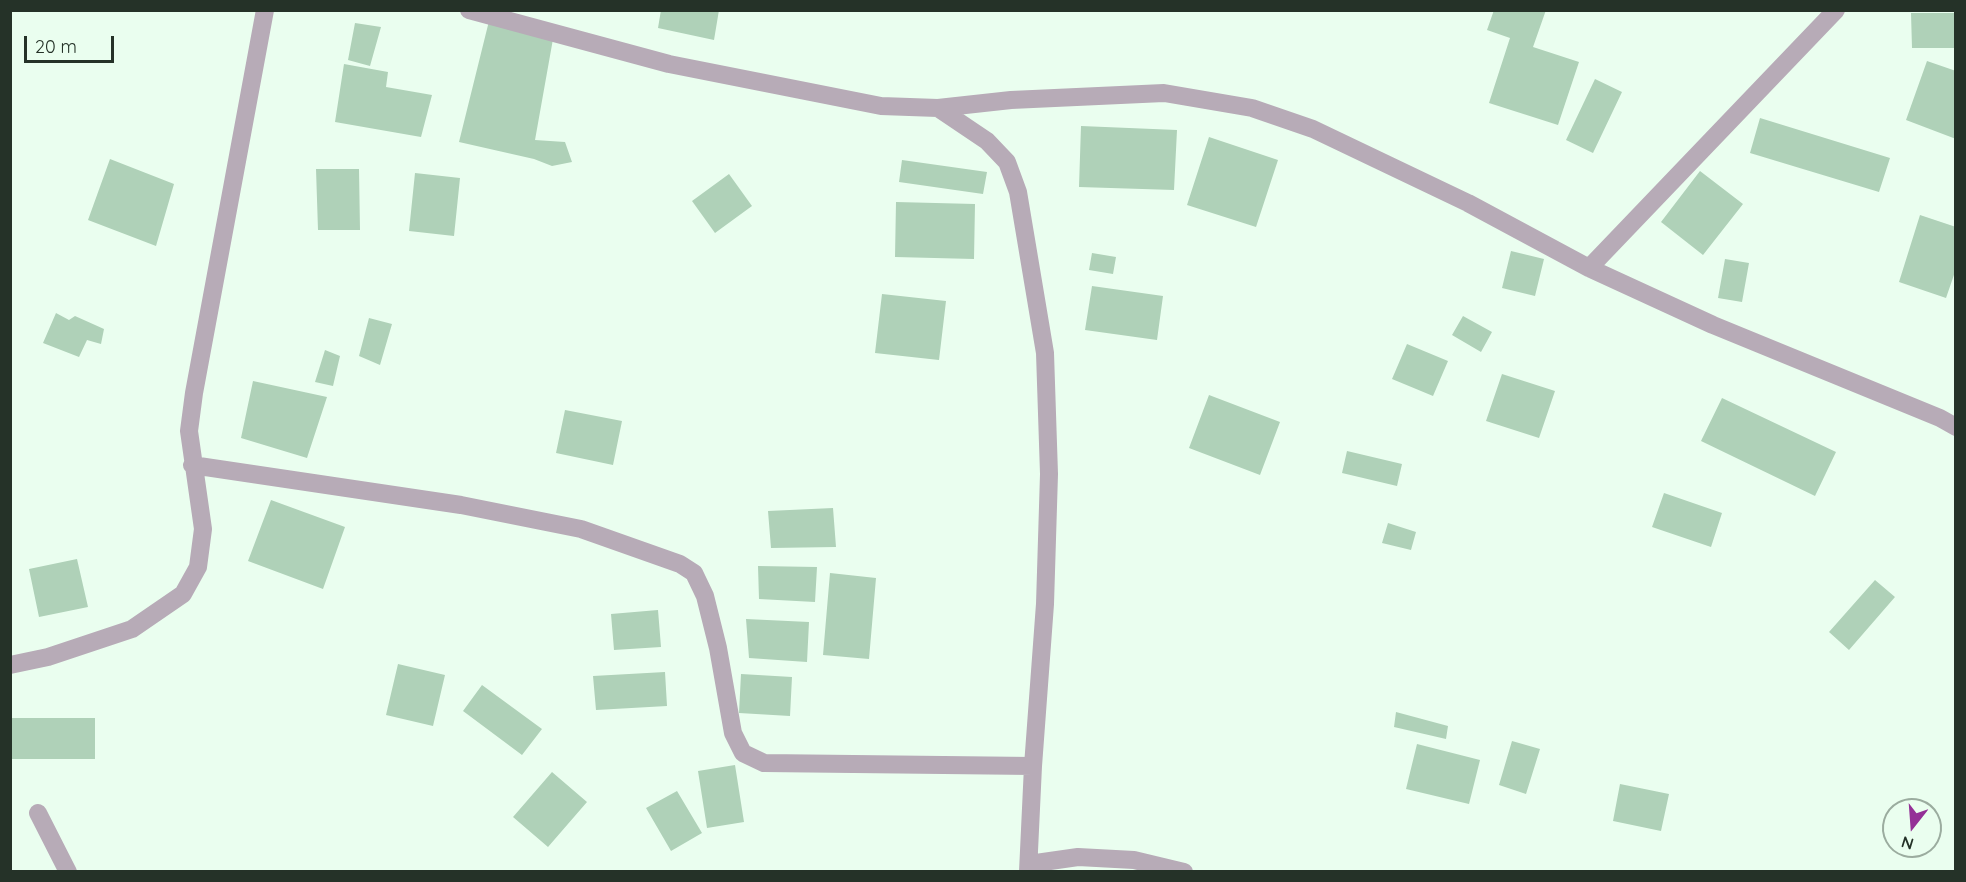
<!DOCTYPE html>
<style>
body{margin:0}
#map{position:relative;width:1966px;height:882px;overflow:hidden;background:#eafeef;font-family:Quicksand,sans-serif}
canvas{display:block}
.frame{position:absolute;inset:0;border:12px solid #253228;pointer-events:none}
.north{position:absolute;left:1882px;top:798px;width:60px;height:60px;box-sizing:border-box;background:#eafeef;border:2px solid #9bac9f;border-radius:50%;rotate:197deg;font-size:16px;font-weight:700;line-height:24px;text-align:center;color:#253228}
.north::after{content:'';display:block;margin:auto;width:21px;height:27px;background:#943097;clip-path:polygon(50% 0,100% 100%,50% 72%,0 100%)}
.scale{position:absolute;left:24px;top:36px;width:90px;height:27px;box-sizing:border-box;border:3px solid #253228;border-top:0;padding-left:8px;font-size:18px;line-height:21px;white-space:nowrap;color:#253228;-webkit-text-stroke:4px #eafeef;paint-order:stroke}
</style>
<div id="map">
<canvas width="1966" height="882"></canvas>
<div class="frame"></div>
<div class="north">N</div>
<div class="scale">20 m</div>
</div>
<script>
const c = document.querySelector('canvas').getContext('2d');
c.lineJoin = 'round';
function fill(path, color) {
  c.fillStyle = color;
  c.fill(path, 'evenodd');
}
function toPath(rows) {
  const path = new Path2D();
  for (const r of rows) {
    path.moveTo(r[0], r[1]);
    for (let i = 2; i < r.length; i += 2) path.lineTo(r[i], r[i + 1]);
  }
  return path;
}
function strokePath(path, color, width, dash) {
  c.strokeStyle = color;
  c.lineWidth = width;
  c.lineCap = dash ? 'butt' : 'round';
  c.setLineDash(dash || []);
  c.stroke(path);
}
fill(toPath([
 [661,10,719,10,714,40,658,28],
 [1494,10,1546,10,1533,47,1579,62,1558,125,1489,103,1510,38,1487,30],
 [1911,13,1956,13,1956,48,1912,48],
 [489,21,553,39,535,140,565,142,572,162,552,166,534,159,459,142],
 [355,23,381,27,370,66,348,60],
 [1927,61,1956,71,1956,139,1906,120],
 [344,64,388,72,386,87,432,95,421,137,335,122],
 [1595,79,1622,92,1593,153,1566,140],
 [1760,118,1890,158,1879,192,1750,153],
 [1081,126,1177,130,1174,190,1079,187],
 [1209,137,1278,160,1256,227,1187,205],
 [110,159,174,184,156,246,88,220],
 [902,160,987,172,983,194,899,182],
 [316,169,359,169,360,230,318,230],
 [1700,171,1743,204,1703,255,1661,222],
 [415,173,460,178,454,236,409,231],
 [729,174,752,206,715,233,692,201],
 [896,202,975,204,974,259,895,257],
 [1920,215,1956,227,1956,269,1946,298,1899,282],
 [1511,251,1544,259,1535,296,1502,288],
 [1092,253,1116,257,1113,274,1089,270],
 [1725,259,1749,263,1742,302,1718,298],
 [1092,286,1163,296,1157,340,1085,330],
 [882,294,946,301,939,360,875,353],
 [56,313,69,320,75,316,104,329,101,344,87,340,79,357,43,343],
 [1463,316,1492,332,1481,352,1452,335],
 [369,318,392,324,380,365,359,356],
 [1407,344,1448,361,1433,396,1392,379],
 [325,350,340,356,333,386,315,382],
 [1502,374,1555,391,1539,438,1486,421],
 [253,381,327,397,307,458,241,438],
 [1209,395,1280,422,1260,475,1189,448],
 [1722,398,1836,452,1815,496,1701,441],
 [565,410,622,421,613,465,556,453],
 [1347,451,1402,464,1397,486,1342,473],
 [1664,493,1722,513,1711,547,1652,527],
 [271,500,345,527,323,589,248,561],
 [833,508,836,547,771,548,768,511],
 [1388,523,1416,532,1411,550,1382,543],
 [77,559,88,607,39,617,29,569],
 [758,566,817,567,815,602,759,599],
 [830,573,876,578,869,659,823,655],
 [1875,580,1895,597,1849,650,1829,632],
 [658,610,661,647,614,650,611,614],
 [746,619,809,622,807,662,749,658],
 [398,664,445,675,433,726,386,715],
 [665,672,667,706,596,710,593,676],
 [741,674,792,677,790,716,739,713],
 [482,685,542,729,522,755,463,711],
 [1396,712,1448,726,1446,739,1394,727],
 [10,718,95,718,95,759,10,759],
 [1512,741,1540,749,1526,794,1499,785],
 [1417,744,1480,760,1469,804,1406,789],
 [735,765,744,822,707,828,698,771],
 [552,772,587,802,548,847,513,817],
 [1620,784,1669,794,1661,831,1613,821],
 [677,791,702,833,671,851,646,808]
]), '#afd1b8');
strokePath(toPath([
 [469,10,669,64,881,106,938,108,987,141,1007,162,1018,192,1045,353,1049,474,1045,604,1033,766,1028,872],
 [938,108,1011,100,1164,93,1252,108,1313,129,1468,203,1589,268,1713,325,1940,418,1956,427],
 [1589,268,1836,10],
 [192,465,461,505,581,529,680,564,694,573,705,596,718,648,733,733,743,753,764,763,1033,766],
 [10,665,48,657,132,629,183,594,198,567,203,529,189,431,194,393,265,10],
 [38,813,68,872],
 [1029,864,1078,857,1134,860,1184,872]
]), '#b7abb7', 18);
</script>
